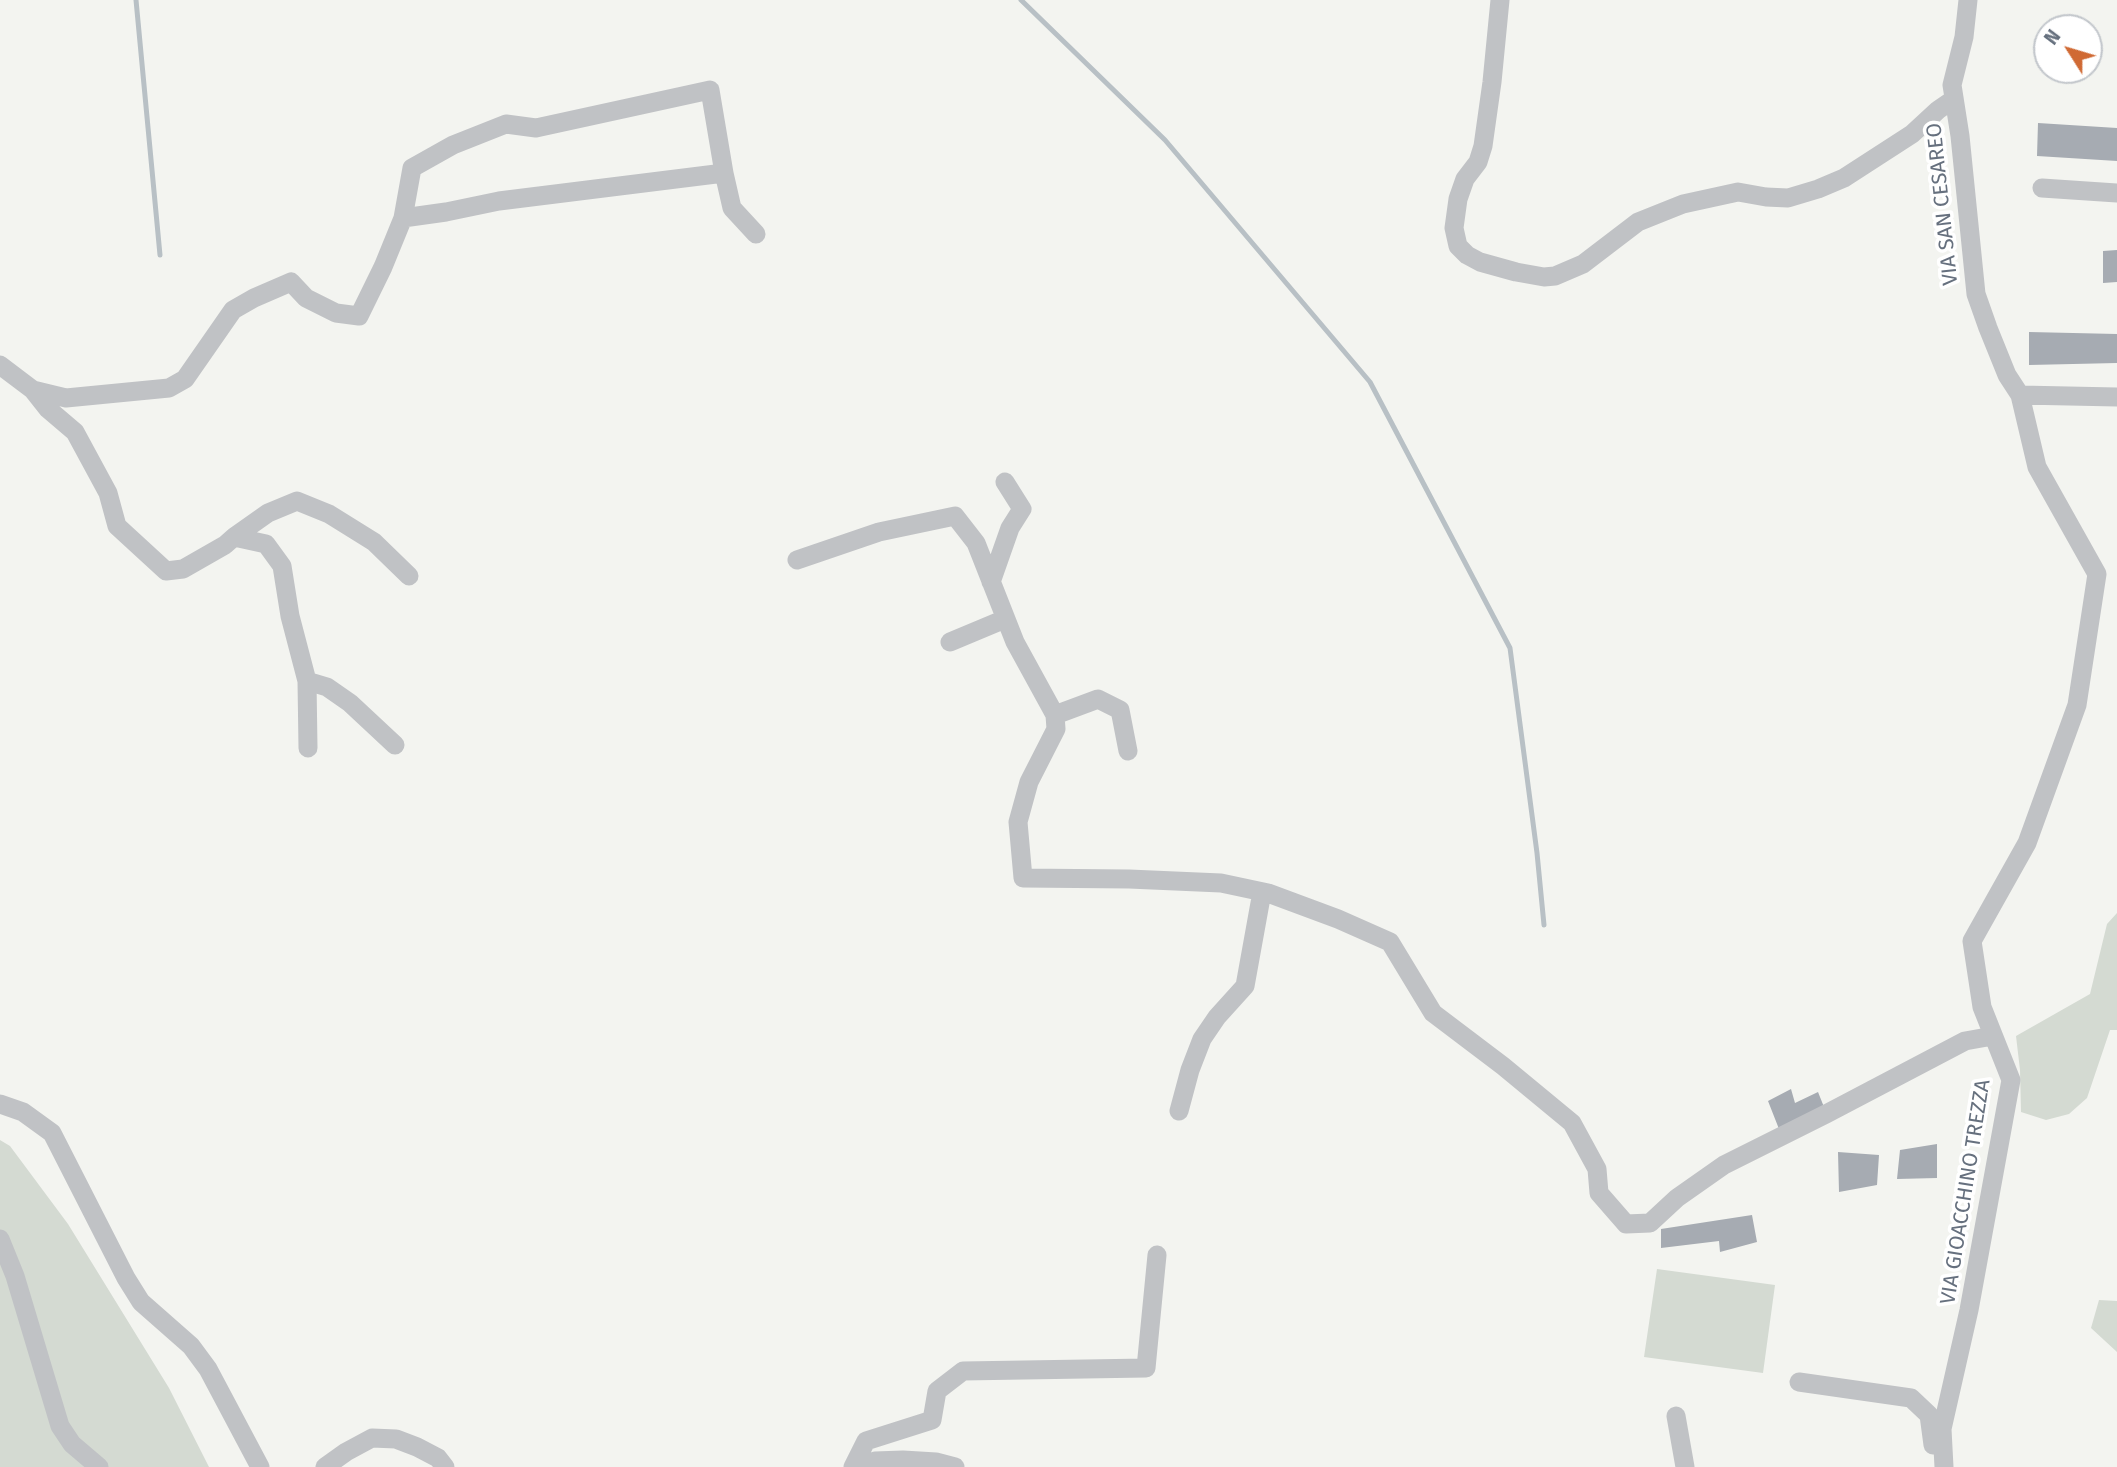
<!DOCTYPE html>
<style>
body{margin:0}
#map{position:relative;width:2117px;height:1467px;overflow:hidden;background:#f3f4f0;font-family:"Fira Sans",sans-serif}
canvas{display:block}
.north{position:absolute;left:2033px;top:14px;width:70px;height:70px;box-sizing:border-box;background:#fff;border:2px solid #c2c6cb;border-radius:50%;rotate:307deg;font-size:19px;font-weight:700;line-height:28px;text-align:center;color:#66707e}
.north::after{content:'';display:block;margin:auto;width:24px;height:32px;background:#d06a34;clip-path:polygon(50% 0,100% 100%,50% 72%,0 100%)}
</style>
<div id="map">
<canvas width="2117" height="1467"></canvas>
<div class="north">N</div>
</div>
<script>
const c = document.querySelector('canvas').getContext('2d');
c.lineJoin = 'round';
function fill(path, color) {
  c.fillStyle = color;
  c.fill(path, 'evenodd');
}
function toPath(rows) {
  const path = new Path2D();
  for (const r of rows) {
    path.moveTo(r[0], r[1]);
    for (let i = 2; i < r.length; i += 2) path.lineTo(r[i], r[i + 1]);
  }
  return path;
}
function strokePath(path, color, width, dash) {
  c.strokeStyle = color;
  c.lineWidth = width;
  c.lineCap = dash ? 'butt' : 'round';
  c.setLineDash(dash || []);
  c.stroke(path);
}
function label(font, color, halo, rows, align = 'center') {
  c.font = font + ' "Fira Sans",sans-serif';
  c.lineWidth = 7;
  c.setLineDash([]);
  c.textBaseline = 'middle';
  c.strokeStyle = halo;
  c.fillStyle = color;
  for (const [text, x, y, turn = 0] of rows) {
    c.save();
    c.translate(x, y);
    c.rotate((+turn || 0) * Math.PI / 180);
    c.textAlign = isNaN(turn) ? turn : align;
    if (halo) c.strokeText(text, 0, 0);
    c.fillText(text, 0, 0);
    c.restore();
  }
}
fill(toPath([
 [2117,913,2117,1030,2110,1030,2087,1098,2069,1114,2046,1120,2021,1112,2020,1070,2016,1036,2090,994,2107,924],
 [0,1140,10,1146,68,1224,169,1388,209,1467,0,1467],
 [1657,1269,1775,1285,1763,1373,1644,1357],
 [2099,1300,2117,1301,2117,1352,2091,1328]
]), '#d4dad2');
strokePath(toPath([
 [136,0,160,255],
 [1021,0,1165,140,1370,382,1510,648,1537,853,1544,925]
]), '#b8c0c5', 5);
fill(toPath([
 [2038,123,2117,128,2117,161,2037,156],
 [2117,250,2117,282,2103,283,2103,251],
 [2029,332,2117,334,2117,363,2029,365],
 [1791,1089,1795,1103,1818,1092,1824,1107,1779,1129,1768,1101],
 [1937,1144,1937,1178,1897,1179,1900,1150],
 [1838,1152,1879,1155,1877,1185,1839,1192],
 [1752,1215,1757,1242,1720,1252,1719,1241,1661,1248,1661,1229]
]), '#a6abb2');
strokePath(toPath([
 [1500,0,1492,82,1483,146,1478,162,1465,179,1458,199,1454,228,1458,246,1467,255,1480,262,1516,272,1544,277,1555,276,1583,264,1638,222,1683,204,1738,192,1766,197,1788,198,1818,189,1844,178,1912,134,1938,110,1954,99],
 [724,173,732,208,756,234],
 [2042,188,2117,193],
 [0,365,33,390,66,398,169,388,185,379,233,310,254,298,291,282,306,298,336,313,359,316,383,267,403,218,412,168,453,145,506,124,536,128,710,90,724,173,499,201,446,212,403,218],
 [33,390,48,409,75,432,108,493,117,526,166,571,183,569,225,545,234,537,266,544,282,566,290,616,307,681,308,748],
 [2020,395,2117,397],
 [234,537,268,513,297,501,329,514,374,542,409,576],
 [797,560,879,532,955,516,976,543,1015,642,1055,715,1056,729,1029,782,1018,822,1023,878,1129,879,1221,883,1268,893,1338,919,1390,942,1433,1013,1503,1066,1572,1123,1597,1169,1599,1193,1626,1224,1650,1223,1677,1198,1724,1165,1826,1114,1965,1041,1993,1036],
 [991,582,1010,528,1022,509,1005,482],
 [950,642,1005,619],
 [307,681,327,687,350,703,395,745],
 [1055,715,1098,699,1120,710,1128,751],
 [0,1104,23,1112,52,1133,126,1278,141,1302,191,1346,208,1369,260,1467],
 [1179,1111,1190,1070,1202,1039,1217,1017,1245,986,1262,892],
 [0,1239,15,1276,60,1426,72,1444,99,1467],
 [1799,1382,1911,1398,1929,1415,1933,1445],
 [1676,1416,1685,1467],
 [325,1467,346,1452,372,1438,396,1439,417,1447,438,1458,445,1467],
 [853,1467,866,1441,932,1420,937,1391,963,1371,1146,1368,1157,1255],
 [860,1467,875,1461,903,1460,936,1462,955,1467],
 [1944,1467,1942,1429,1969,1310,2011,1080,1982,1007,1972,941,2027,843,2077,705,2097,574,2037,467,2020,395,2007,375,1988,328,1976,294,1960,136,1952,85,1964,37,1968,0]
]), '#c0c2c5', 19);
label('21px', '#66707e', '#fff', [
 ["VIA SAN CESAREO",1943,204,-96],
 ["VIA GIOACCHINO TREZZA",1966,1192,-81]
]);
</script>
